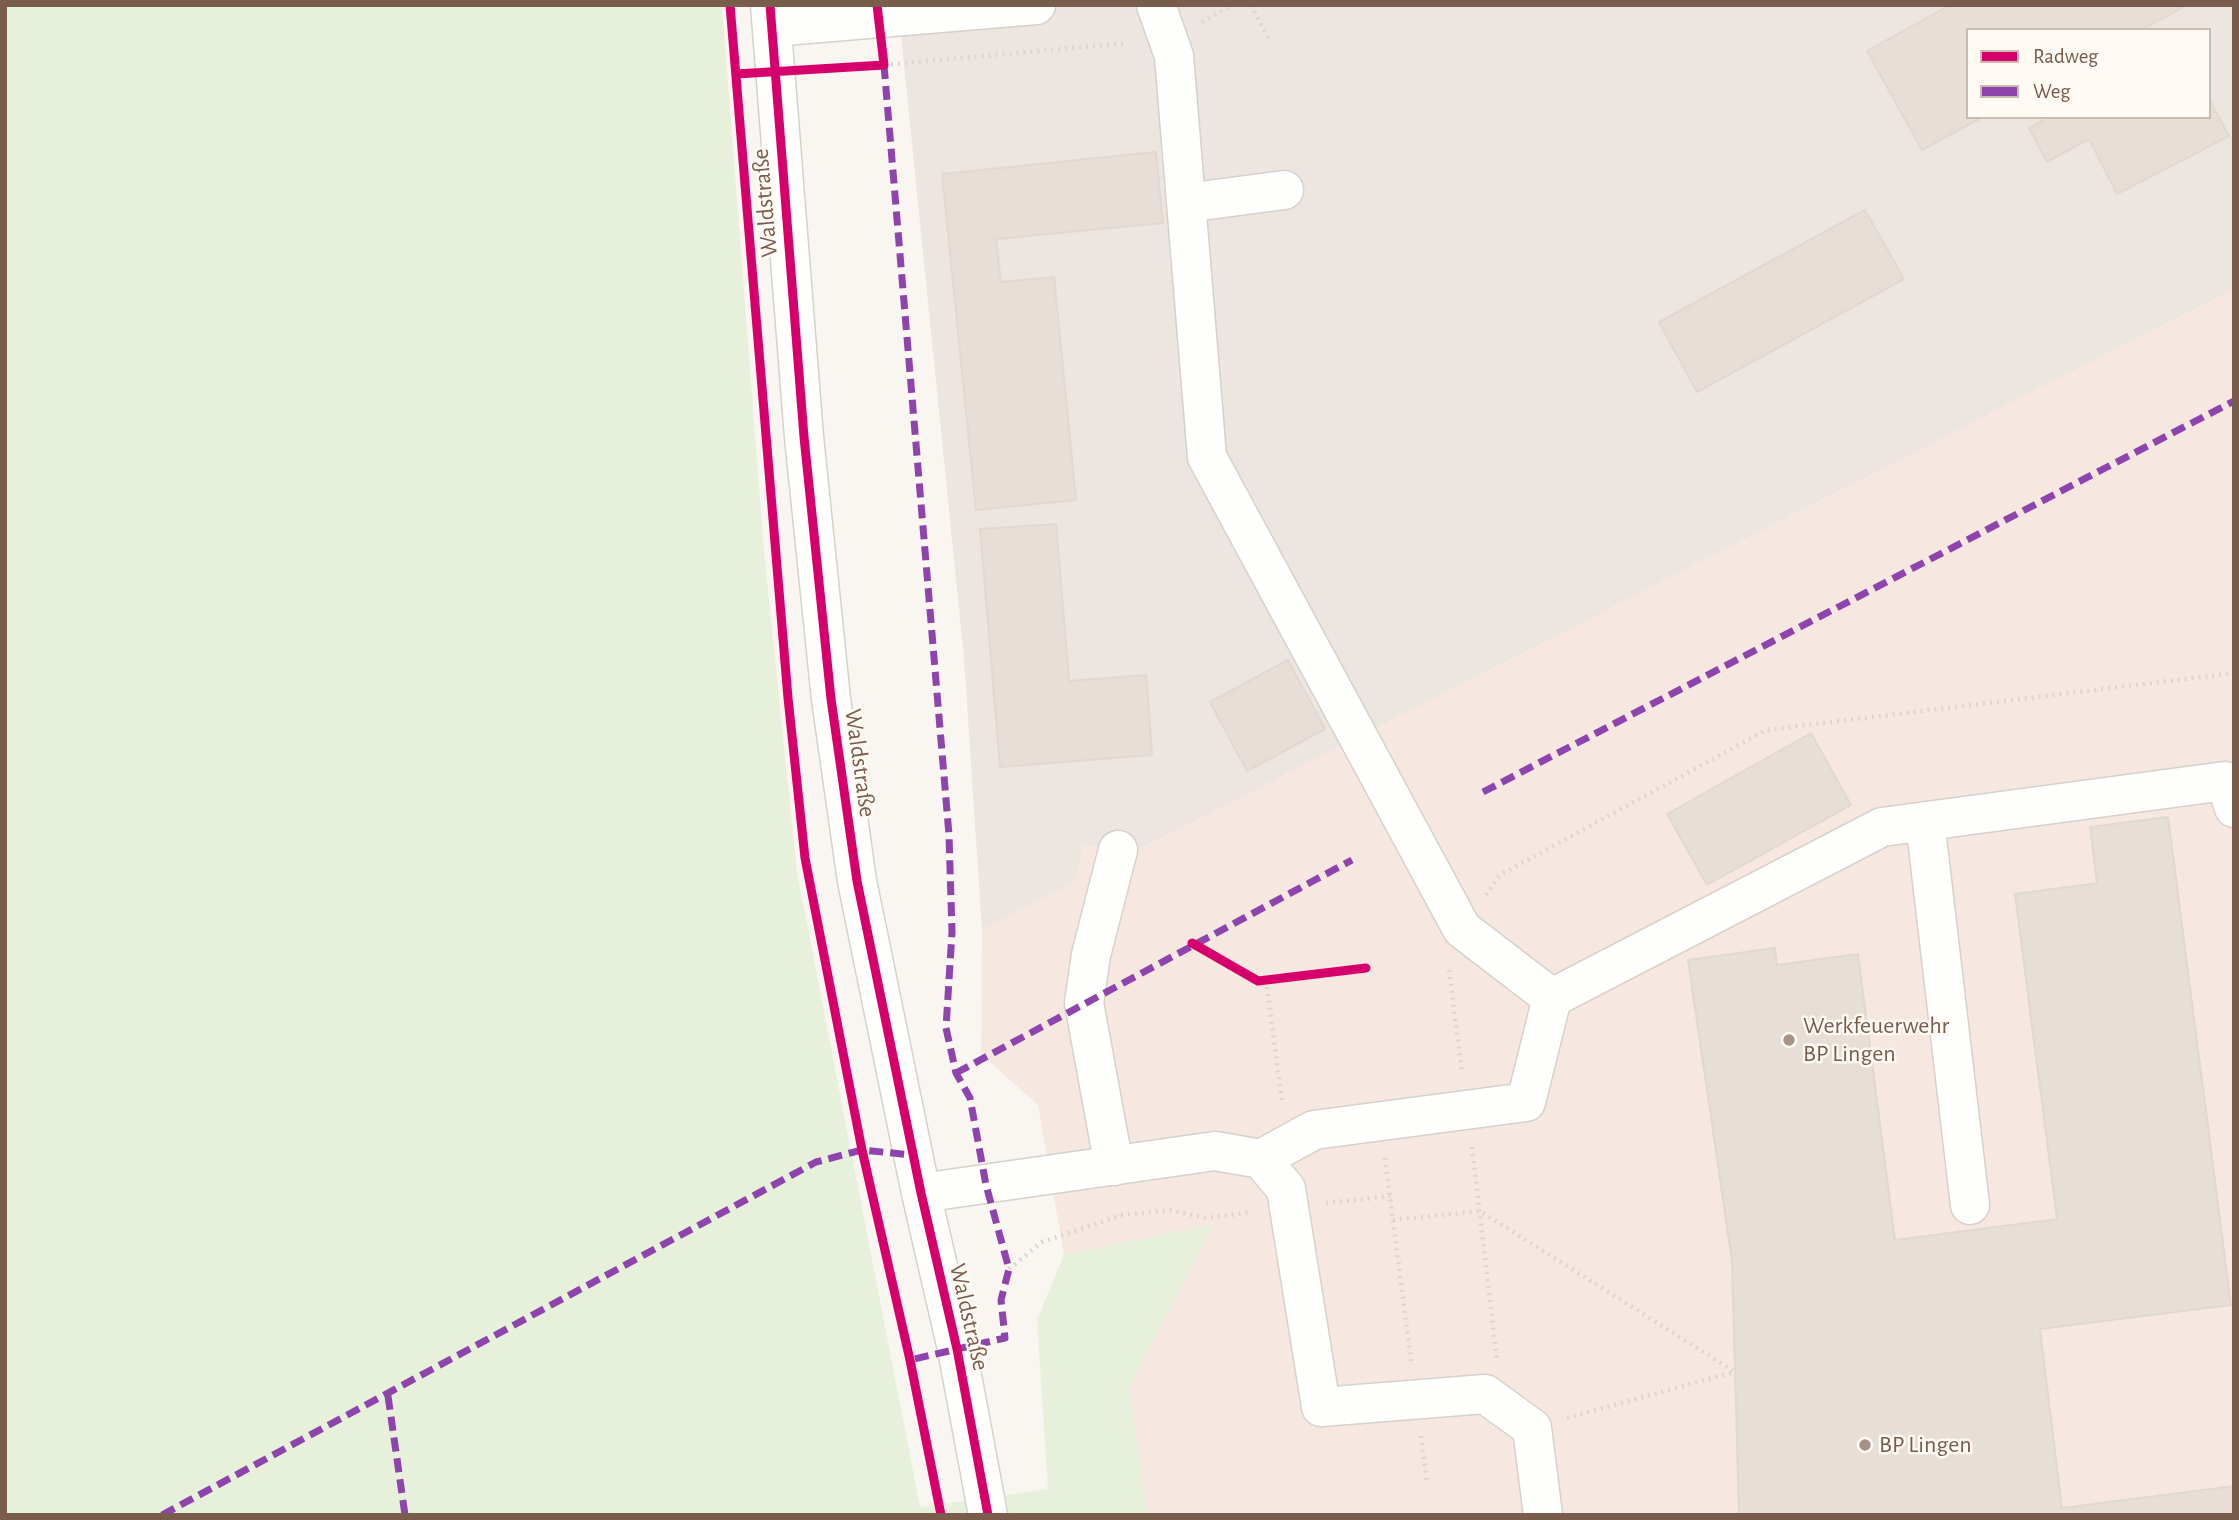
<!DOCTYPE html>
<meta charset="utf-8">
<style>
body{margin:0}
#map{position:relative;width:2239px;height:1520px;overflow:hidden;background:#f9f5f0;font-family:"Alegreya Sans",sans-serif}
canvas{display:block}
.frame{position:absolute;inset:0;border:7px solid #7a5c4d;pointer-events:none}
.legend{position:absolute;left:1966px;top:28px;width:245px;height:91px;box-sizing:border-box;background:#fffaf3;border:2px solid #cabbb1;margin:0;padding:9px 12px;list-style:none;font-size:21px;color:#7a5c4d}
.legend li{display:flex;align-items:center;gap:14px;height:35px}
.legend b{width:35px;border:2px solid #cabbb1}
</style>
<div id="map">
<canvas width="2239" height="1520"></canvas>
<div class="frame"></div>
<ul class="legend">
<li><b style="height:9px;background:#d6006c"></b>Radweg</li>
<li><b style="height:9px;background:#8e44ad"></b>Weg</li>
</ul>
</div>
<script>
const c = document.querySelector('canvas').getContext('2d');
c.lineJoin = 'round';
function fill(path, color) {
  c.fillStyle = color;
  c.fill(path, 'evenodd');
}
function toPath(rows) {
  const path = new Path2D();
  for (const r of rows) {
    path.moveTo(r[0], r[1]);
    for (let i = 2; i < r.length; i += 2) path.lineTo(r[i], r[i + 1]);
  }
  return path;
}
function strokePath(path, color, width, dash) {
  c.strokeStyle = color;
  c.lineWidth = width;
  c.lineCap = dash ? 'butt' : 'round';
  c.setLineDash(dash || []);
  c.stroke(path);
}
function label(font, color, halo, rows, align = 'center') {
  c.font = font + ' "Alegreya Sans",sans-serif';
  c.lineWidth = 5;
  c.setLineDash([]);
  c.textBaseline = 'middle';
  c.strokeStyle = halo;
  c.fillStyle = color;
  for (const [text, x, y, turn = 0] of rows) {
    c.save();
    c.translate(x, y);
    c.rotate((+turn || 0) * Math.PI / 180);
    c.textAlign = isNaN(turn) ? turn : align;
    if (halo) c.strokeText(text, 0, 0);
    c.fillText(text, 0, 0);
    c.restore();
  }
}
fill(toPath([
 [2234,289,2234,1515,1147,1515,1129,1387,1213,1224,1064,1255,1038,1105,981,1054,982,930,1075,882,1083,845,1134,852]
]), '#f6e8e1');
fill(toPath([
 [898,5,2234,5,2234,289,1134,852,1083,845,1075,882,982,930,964,658],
 [1968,30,2209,30,2209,117,1968,117]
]), '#ede5e0');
fill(toPath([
 [5,5,722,5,764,551,797,872,920,1507,1048,1489,1037,1320,1064,1255,1213,1224,1129,1387,1147,1515,5,1515]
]), '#e7f0db');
const building = toPath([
 [1950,5,2185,5,2185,6,2142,30,1968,30,1968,117,1983,117,1922,150,1867,51,1950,5],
 [2209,99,2229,136,2117,194,2089,139,2047,162,2029,128,2049,117,2209,117,2209,99],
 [1156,152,1163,223,996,239,1001,282,1054,277,1076,500,976,510,942,174,1156,152],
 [1865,210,1904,279,1697,392,1659,322,1865,210],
 [1056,524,1069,681,1146,675,1152,755,1000,767,980,529,1056,524],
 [1288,660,1325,729,1247,771,1210,702,1288,660],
 [1811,733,1851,805,1707,885,1667,814,1811,733],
 [2168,817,2231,1305,2040,1329,2062,1508,2234,1486,2234,1515,1739,1515,1732,1261,1688,960,1775,948,1777,965,1858,954,1895,1240,2057,1219,2015,894,2097,883,2090,827,2168,817]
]);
fill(building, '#e6ded7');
strokePath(building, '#e2d8d2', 2);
const minor = toPath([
 [770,5,804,437,831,699,857,881,921,1193,957,1349,988,1515],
 [1156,5,1174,56,1207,457,1462,929,1552,998],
 [772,27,1036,5],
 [1186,203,1284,190],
 [1925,821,1970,1205],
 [1261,1159,1314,1130,1526,1102,1552,998,1882,827,2225,781,2234,808],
 [1114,1166,1084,1003,1091,955,1118,850],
 [921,1193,1215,1151,1261,1159,1286,1189,1321,1407,1485,1394,1532,1428,1543,1515]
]);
strokePath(minor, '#d7d1cb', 41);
strokePath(toPath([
 [1251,5,1270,41],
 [1202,22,1232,5],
 [884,65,1128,43],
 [1486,895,1500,875,1766,730,2234,673],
 [1449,970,1462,1072],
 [1266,980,1282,1101,1285,1101],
 [1472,1147,1497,1360],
 [1385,1158,1411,1361],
 [1326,1203,1390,1196],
 [1393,1220,1480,1211,1735,1372],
 [1009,1269,1042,1242,1122,1215,1170,1210,1206,1218,1252,1212],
 [1567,1418,1734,1372],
 [1421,1436,1427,1484]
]), '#dcd5d0', 4.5, [2, 5]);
strokePath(minor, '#fefefd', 38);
strokePath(toPath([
 [884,65,949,835,952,932,946,1028,956,1073,970,1098,986,1185,1009,1269,1001,1300,1005,1338,910,1360],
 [1483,792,2234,401],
 [956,1073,1352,860],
 [388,1396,405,1515],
 [162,1515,816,1162,862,1150,912,1155]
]), '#8e44ad', 7, [14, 7]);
strokePath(toPath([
 [730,5,788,698,805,858,862,1150,910,1360,941,1515],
 [770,5,804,437,831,699,857,881,921,1193,957,1349,988,1515],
 [736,74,884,65,877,5],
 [1192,943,1258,981,1366,968]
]), '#d6006c', 9);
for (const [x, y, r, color] of [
 [1789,1040,7,"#a69286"],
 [1865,1445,7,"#a69286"]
]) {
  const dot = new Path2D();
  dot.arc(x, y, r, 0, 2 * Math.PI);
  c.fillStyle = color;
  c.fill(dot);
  strokePath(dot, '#fffaf3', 2.5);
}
label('24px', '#7a5c4d', '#fffaf3', [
 ["Waldstraße",765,203,-95],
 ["Waldstraße",860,763,82],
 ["Waldstraße",969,1317,77]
]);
label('24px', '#7a5c4d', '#fffaf3', [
 ["Werkfeuerwehr",1803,1026],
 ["BP Lingen",1803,1054],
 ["BP Lingen",1879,1445]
], 'left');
</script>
